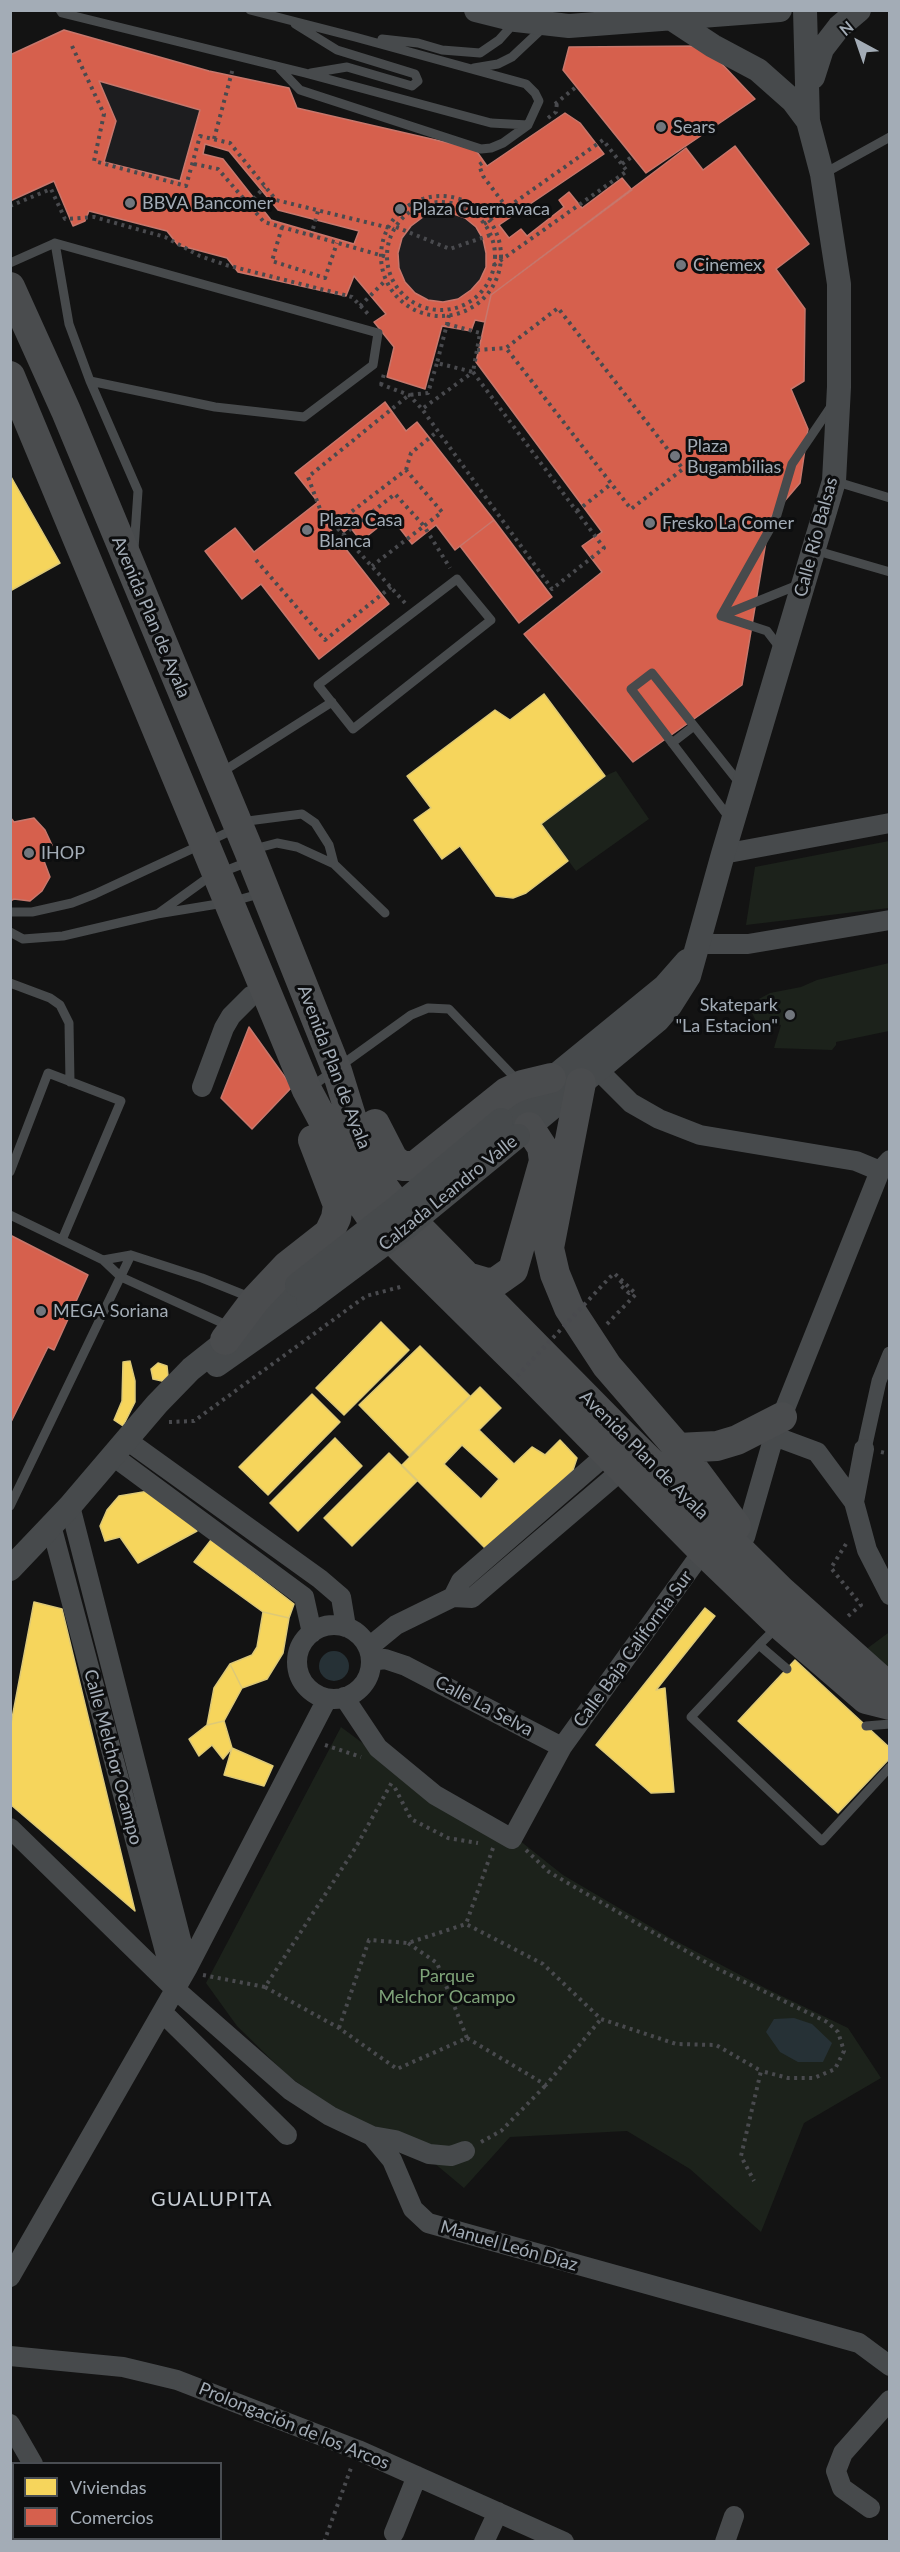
<!DOCTYPE html>
<meta charset="utf-8">
<style>
body{margin:0}
#map{position:relative;width:900px;height:2552px;overflow:hidden;background:#131313;font-family:Lato,sans-serif}
canvas{display:block}
.frame{position:absolute;inset:0;border:12px solid #a3acb6;pointer-events:none}
.legend{position:absolute;left:12px;top:2462px;width:210px;height:78px;box-sizing:border-box;background:#0d0e0f;border:2px solid #494d52;margin:0;padding:8px 10px;list-style:none;font-size:18px;color:#a3acb6}
.legend li{display:flex;align-items:center;gap:12px;height:30px}
.legend b{width:30px;border:2px solid #494d52}
.north{position:absolute;left:828px;top:12px;width:60px;height:60px;-webkit-text-stroke:4px #0d0e0f;paint-order:stroke;rotate:320deg;font-size:16px;font-weight:700;line-height:24px;text-align:center;color:#a3acb6}
.north::after{content:'';display:block;margin:auto;width:21px;height:27px;background:#a3acb6;clip-path:polygon(50% 0,100% 100%,50% 72%,0 100%)}
</style>
<div id="map">
<canvas width="900" height="2552"></canvas>
<div class="frame"></div>
<ul class="legend">
<li><b style="height:16px;background:#f6d55c"></b>Viviendas</li>
<li><b style="height:16px;background:#d6604d"></b>Comercios</li>
</ul>
<div class="north">N</div>
</div>
<script>
const c = document.querySelector('canvas').getContext('2d');
c.lineJoin = 'round';
function fill(path, color) {
  c.fillStyle = color;
  c.fill(path, 'evenodd');
}
function toPath(rows) {
  const path = new Path2D();
  for (const r of rows) {
    if (r.length === 3) {
      path.moveTo(r[0] + r[2], r[1]);
      path.arc(r[0], r[1], r[2], 0, 2 * Math.PI);
      continue;
    }
    path.moveTo(r[0], r[1]);
    for (let i = 2; i < r.length; i += 2) path.lineTo(r[i], r[i + 1]);
  }
  return path;
}
function strokePath(path, color, width, dash) {
  c.strokeStyle = color;
  c.lineWidth = width;
  c.lineCap = dash ? 'butt' : 'round';
  c.setLineDash(dash || []);
  c.stroke(path);
}
function label(font, color, halo, rows, align = 'center') {
  c.font = font + ' Lato,sans-serif';
  c.lineWidth = 6;
  c.setLineDash([]);
  c.textBaseline = 'middle';
  c.strokeStyle = halo;
  c.fillStyle = color;
  for (const [text, x, y, turn = 0] of rows) {
    c.save();
    c.translate(x, y);
    c.rotate((+turn || 0) * Math.PI / 180);
    c.textAlign = isNaN(turn) ? turn : align;
    if (halo) c.strokeText(text, 0, 0);
    c.fillText(text, 0, 0);
    c.restore();
  }
}
fill(toPath([
 [99,81,200,110,180,181,104,162,116,121],
 [442,257,44]
]), '#1d1d1f');
fill(toPath([
 [616,771,649,819,576,871,541,824,605,776],
 [889,841,889,908,746,925,755,867],
 [889,963,889,1031,836,1042,836,1045,832,1050,774,1048,781,1025,756,1021,750,1009,757,1000,770,993,801,987,817,980],
 [888,1633,890,1635,889,1681,857,1656],
 [341,1727,388,1762,519,1840,563,1875,670,1938,765,1988,848,2028,881,2078,804,2123,761,2232,690,2169,627,2131,510,2137,464,2188,409,2142,346,2117,287,2075,237,2026,206,1983]
]), '#1c221b');
fill(toPath([
 [334,1666,15],
 [794,2018,812,2024,832,2043,823,2062,798,2062,780,2052,766,2032,774,2019]
]), '#263136');
const homes = toPath([
 [10,475,60,563,10,591,10,475],
 [544,694,605,776,541,824,568,861,526,893,513,898,496,896,460,846,442,859,414,820,431,808,407,776,495,710,510,720,544,694],
 [381,1322,409,1350,344,1415,316,1388,381,1322],
 [420,1346,470,1396,409,1456,359,1405,420,1346],
 [130,1361,135,1381,135,1402,123,1426,114,1420,122,1401,123,1362,130,1361],
 [158,1363,167,1366,168,1376,162,1381,153,1379,151,1369,158,1363],
 [480,1387,501,1408,479,1430,514,1464,532,1447,545,1455,560,1440,577,1458,573,1470,490,1553,402,1465,480,1387],
 [462,1445,499,1479,481,1499,444,1464,462,1445],
 [312,1394,340,1422,268,1495,239,1467,312,1394],
 [335,1438,362,1466,298,1531,270,1503,335,1438],
 [389,1453,417,1481,352,1546,324,1518,389,1453],
 [149,1491,184,1517,197,1531,138,1563,120,1537,105,1541,100,1526,107,1510,119,1496,149,1491],
 [211,1540,294,1604,289,1618,263,1612,194,1562,211,1540],
 [34,1602,62,1609,135,1911,10,1804,10,1729,34,1602],
 [705,1608,715,1616,656,1690,665,1688,674,1792,651,1793,596,1745,705,1608],
 [263,1612,289,1618,283,1653,267,1679,242,1688,230,1664,252,1655,257,1647,263,1612],
 [795,1660,890,1748,890,1758,838,1813,738,1721,795,1660],
 [230,1664,242,1688,224,1721,207,1725,214,1688,230,1664],
 [224,1721,232,1748,223,1759,212,1745,199,1756,189,1739,207,1725,224,1721],
 [232,1748,273,1766,264,1786,224,1775,232,1748]
]);
fill(homes, '#f6d55c');
strokePath(homes, '#ddc977', 1.5);
const shops = toPath([
 [64,30,209,71,289,88,297,108,475,149,487,166,565,113,580,123,604,154,499,225,509,238,521,229,527,236,564,207,559,200,569,192,582,208,622,178,632,190,491,295,485,322,475,320,471,331,442,326,425,389,387,377,394,347,374,322,386,314,354,276,346,296,238,272,227,258,178,245,167,231,89,211,85,221,73,226,54,181,10,201,10,55,64,30],
 [99,81,200,110,180,181,104,162,116,121,99,81],
 [205,144,229,151,278,210,359,231,354,244,271,220,223,159,203,154,205,144],
 [437,213,451,213,465,218,476,227,483,239,486,253,486,267,480,280,471,290,458,299,443,302,428,300,415,293,405,282,399,268,398,253,402,238,411,226,423,217,437,213],
 [705,46,755,99,646,173,563,70,569,47,705,46],
 [735,146,809,244,776,269,805,309,804,381,791,389,808,429,800,483,770,518,742,685,633,762,524,634,602,572,582,546,602,532,476,362,491,295,686,148,703,170,735,146],
 [385,402,406,431,417,422,494,520,455,550,436,525,412,544,391,517,361,541,350,527,344,532,334,519,327,525,389,604,319,659,261,584,242,599,205,551,235,528,254,552,318,502,295,473,385,402],
 [494,520,552,597,519,623,460,546,494,520],
 [10,817,14,822,34,818,45,830,52,845,44,861,50,877,42,891,30,901,14,899,10,901,10,817],
 [249,1027,292,1087,252,1129,221,1098,249,1027],
 [10,1235,88,1275,54,1350,48,1347,10,1424,10,1235]
]);
fill(shops, '#d6604d');
strokePath(shops, '#c7776c', 1.5);
strokePath(toPath([
 [72,46,104,114,94,161,186,186,200,136,230,143,276,200,394,229],
 [555,104,576,87],
 [548,118,556,112,557,102],
 [214,139,233,68],
 [482,163,479,165,483,176,507,208],
 [194,164,218,169,264,222,387,257],
 [622,164,633,156],
 [441,256,60],
 [441,256,54],
 [248,204,265,187],
 [10,206,51,189,65,219,94,217,165,237,200,256,226,265,352,297,369,315],
 [484,224,603,140,627,171,494,265],
 [282,227,272,261,325,278,337,243],
 [396,227,450,249,490,235],
 [311,236,318,211],
 [360,306,386,280],
 [447,324,480,333,473,372,437,363,447,324,449,315],
 [477,350,506,348,558,308,683,469,631,509,506,348],
 [473,372,604,548,552,589,422,409,473,372],
 [380,384,409,395,422,409],
 [381,385,384,374],
 [406,470,411,453,438,431],
 [577,511,611,484],
 [334,525,406,470,442,512,424,526,450,568],
 [343,535,395,494,424,526,372,566],
 [256,560,325,640,391,587],
 [405,603,320,509,308,477,409,395,428,393,437,363],
 [622,1281,619,1284,629,1293,632,1290],
 [607,1324,636,1294,614,1273],
 [169,1422,194,1421,366,1296,404,1286],
 [881,1452,890,1454],
 [846,1544,831,1568,861,1605,847,1617],
 [325,1745,361,1757],
 [395,1788,411,1819,448,1838,478,1843],
 [493,1848,466,1924,543,1964,601,2019,676,2044,716,2045,761,2071,741,2156,754,2181],
 [526,1850,549,1872,640,1925,716,1968,827,2022,838,2032,844,2051,835,2069,814,2078,788,2078,761,2071],
 [203,1975,265,1987,356,1847,392,1782],
 [265,1987,339,2028,397,2069,467,2038,437,1963,408,1943],
 [339,2028,369,1940,408,1943,466,1924],
 [467,2038,546,2085,601,2019],
 [481,2142,501,2131,546,2085],
 [324,2542,351,2468]
]), '#494a4e', 4, [3, 4.5]);
strokePath(toPath([
 [60,10,62,13,305,73,491,123,528,125,539,101,535,93,526,84,355,37,250,10],
 [295,24,337,50,415,74,418,81,412,86,347,67,311,73],
 [382,39,418,43,442,50,480,53,499,40,516,21],
 [474,68,498,64,512,57,545,26],
 [280,69,300,90,481,149,491,148,503,143,528,125],
 [823,174,890,137],
 [55,243,69,324,90,381,138,491,134,549],
 [10,263,55,243,378,333,373,365,304,417,215,407,90,381],
 [834,481,890,498],
 [814,550,890,572],
 [457,579,491,620,353,729,318,685,457,579],
 [721,616,776,518,792,464,832,405],
 [721,616,798,585],
 [721,616,767,631,780,648],
 [672,743,694,726],
 [222,772,332,702],
 [731,820,631,689,652,673,741,785],
 [240,822,302,814,315,823,329,845,334,864],
 [254,849,277,843,297,847,334,864,385,913],
 [10,912,32,912,72,903,95,894,237,828],
 [159,913,209,877,248,862],
 [10,932,23,939,63,936,157,914,230,902,263,893],
 [10,983,50,998,60,1005,69,1023,70,1082],
 [311,1087,411,1015,428,1008,449,1009,518,1081],
 [10,1172,48,1073,121,1101,62,1240],
 [10,1215,103,1260,121,1277,231,1327],
 [103,1260,131,1255,202,1278,252,1298],
 [10,1506,131,1255],
 [776,1628,759,1645,787,1669],
 [759,1645,691,1717,822,1841,890,1767],
 [866,1726,890,1724]
]), '#474a4c', 9);
strokePath(toPath([
 [864,1449,879,1381,890,1354]
]), '#474a4c', 15);
strokePath(toPath([
 [723,854,890,823],
 [699,944,748,944,890,920],
 [600,1068,605,1077,631,1103,659,1119,700,1135,856,1161,880,1171],
 [202,1087,224,1028,231,1016,251,996,265,991],
 [774,1436,817,1452,854,1502],
 [128,1441,320,1579,341,1597,346,1627],
 [864,1449,854,1502,867,1550,890,1595],
 [113,1456,304,1597,312,1633],
 [70,1506,188,1967],
 [51,1525,175,1989],
 [745,1537,774,1436,880,1171,890,1160],
 [453,1597,461,1581,607,1454],
 [334,1662,37],
 [368,1648,396,1625,453,1597,472,1598,622,1470],
 [371,1661,385,1659,406,1666,562,1747],
 [344,1697,378,1748,435,1795,512,1839,562,1747,703,1551],
 [10,1828,175,1989,290,2090,330,2116,372,2136,392,2160,413,2209,428,2223,859,2343,890,2366],
 [162,2012,287,2135],
 [372,2136,395,2140,429,2154,451,2156,465,2151],
 [10,2277,188,1967,327,1699],
 [10,2356,123,2367,177,2380,358,2450,564,2542],
 [10,2424,33,2464],
 [870,2508,842,2488,836,2471,843,2453,890,2400],
 [394,2533,417,2476],
 [85,2538,87,2542],
 [484,2542,498,2512],
 [725,2542,734,2516]
]), '#474a4c', 20);
strokePath(toPath([
 [476,10,516,20,569,26,780,10],
 [672,19,713,46,758,70,793,101,808,121],
 [813,77,822,49,839,27,859,10],
 [501,1120,665,986,687,961],
 [518,1136,658,1020,670,1006,689,976,723,854,834,481,839,387,839,284,822,174,808,121,805,10],
 [217,1365,308,1301],
 [10,1569,70,1506,157,1404,191,1369,297,1285]
]), '#474a4c', 24);
strokePath(toPath([
 [10,287,66,411,249,851,337,1071,354,1126,382,1185,397,1206,414,1223,620,1432,780,1590,884,1683,890,1691],
 [10,376,307,1090,331,1135,360,1201,373,1220,526,1371,703,1551,779,1624,866,1699,890,1705],
 [581,1083,549,1248,555,1274,569,1308,607,1366,678,1448,736,1526],
 [375,1124,393,1159,402,1166,415,1166,507,1092,522,1085,551,1078],
 [470,1278,487,1283,496,1282,513,1270,544,1161,542,1147,529,1127],
 [225,1340,255,1300,287,1266,329,1233,336,1218,338,1205,313,1140],
 [678,1448,717,1446,737,1440,782,1417]
]), '#4a4c4e', 30);
strokePath(toPath([
 [517,1376,614,1273]
]), '#494a4e', 4, [3, 4.5]);
strokePath(toPath([
 [297,1285,396,1208,501,1120],
 [308,1301,407,1227,518,1136]
]), '#474a4c', 24);
for (const [x, y, r, color] of [
 [661,127,6,"#71767d"],
 [130,203,6,"#71767d"],
 [400,209,6,"#71767d"],
 [681,265,6,"#71767d"],
 [675,456,6,"#71767d"],
 [650,523,6,"#71767d"],
 [307,530,6,"#71767d"],
 [29,853,6,"#71767d"],
 [790,1015,6,"#71767d"],
 [41,1311,6,"#71767d"]
]) {
  const dot = new Path2D();
  dot.arc(x, y, r, 0, 2 * Math.PI);
  c.fillStyle = color;
  c.fill(dot);
  strokePath(dot, '#0d0e0f', 2);
}
label('18px', '#a3acb6', '#0d0e0f', [
 ["Sears",673,127],
 ["BBVA Bancomer",142,203],
 ["Plaza Cuernavaca",412,209],
 ["Cinemex",693,265],
 ["Plaza",687,446],
 ["Bugambilias",687,467],
 ["Plaza Casa",319,520],
 ["Blanca",319,541],
 ["Fresko La Comer",662,523],
 ["IHOP",41,853],
 ["Skatepark",778,1005,"right"],
 ["\"La Estacion\"",778,1026,"right"],
 ["MEGA Soriana",53,1311]
], 'left');
label('18px', '#a3acb6', '#0d0e0f', [
 ["Calle Río Balsas",816,537,-75],
 ["Avenida Plan de Ayala",151,617,67],
 ["Avenida Plan de Ayala",334,1067,69],
 ["Calzada Leandro Valle",448,1193,-39],
 ["Avenida Plan de Ayala",644,1455,45],
 ["Calle Baja California Sur",633,1649,-54],
 ["Calle La Selva",484,1706,28],
 ["Calle Melchor Ocampo",113,1757,75],
 ["Manuel León Díaz",509,2246,16],
 ["Prolongación de los Arcos",294,2426,22]
]);
label('18px', '#7ea278', '#0d0e0f', [
 ["Parque",447,1976],
 ["Melchor Ocampo",447,1997]
]);
c.letterSpacing = '1.5px';
label('20px', '#c4cad1', '#0d0e0f', [
 ["GUALUPITA",212,2200]
]);
c.letterSpacing = '0px';
</script>
